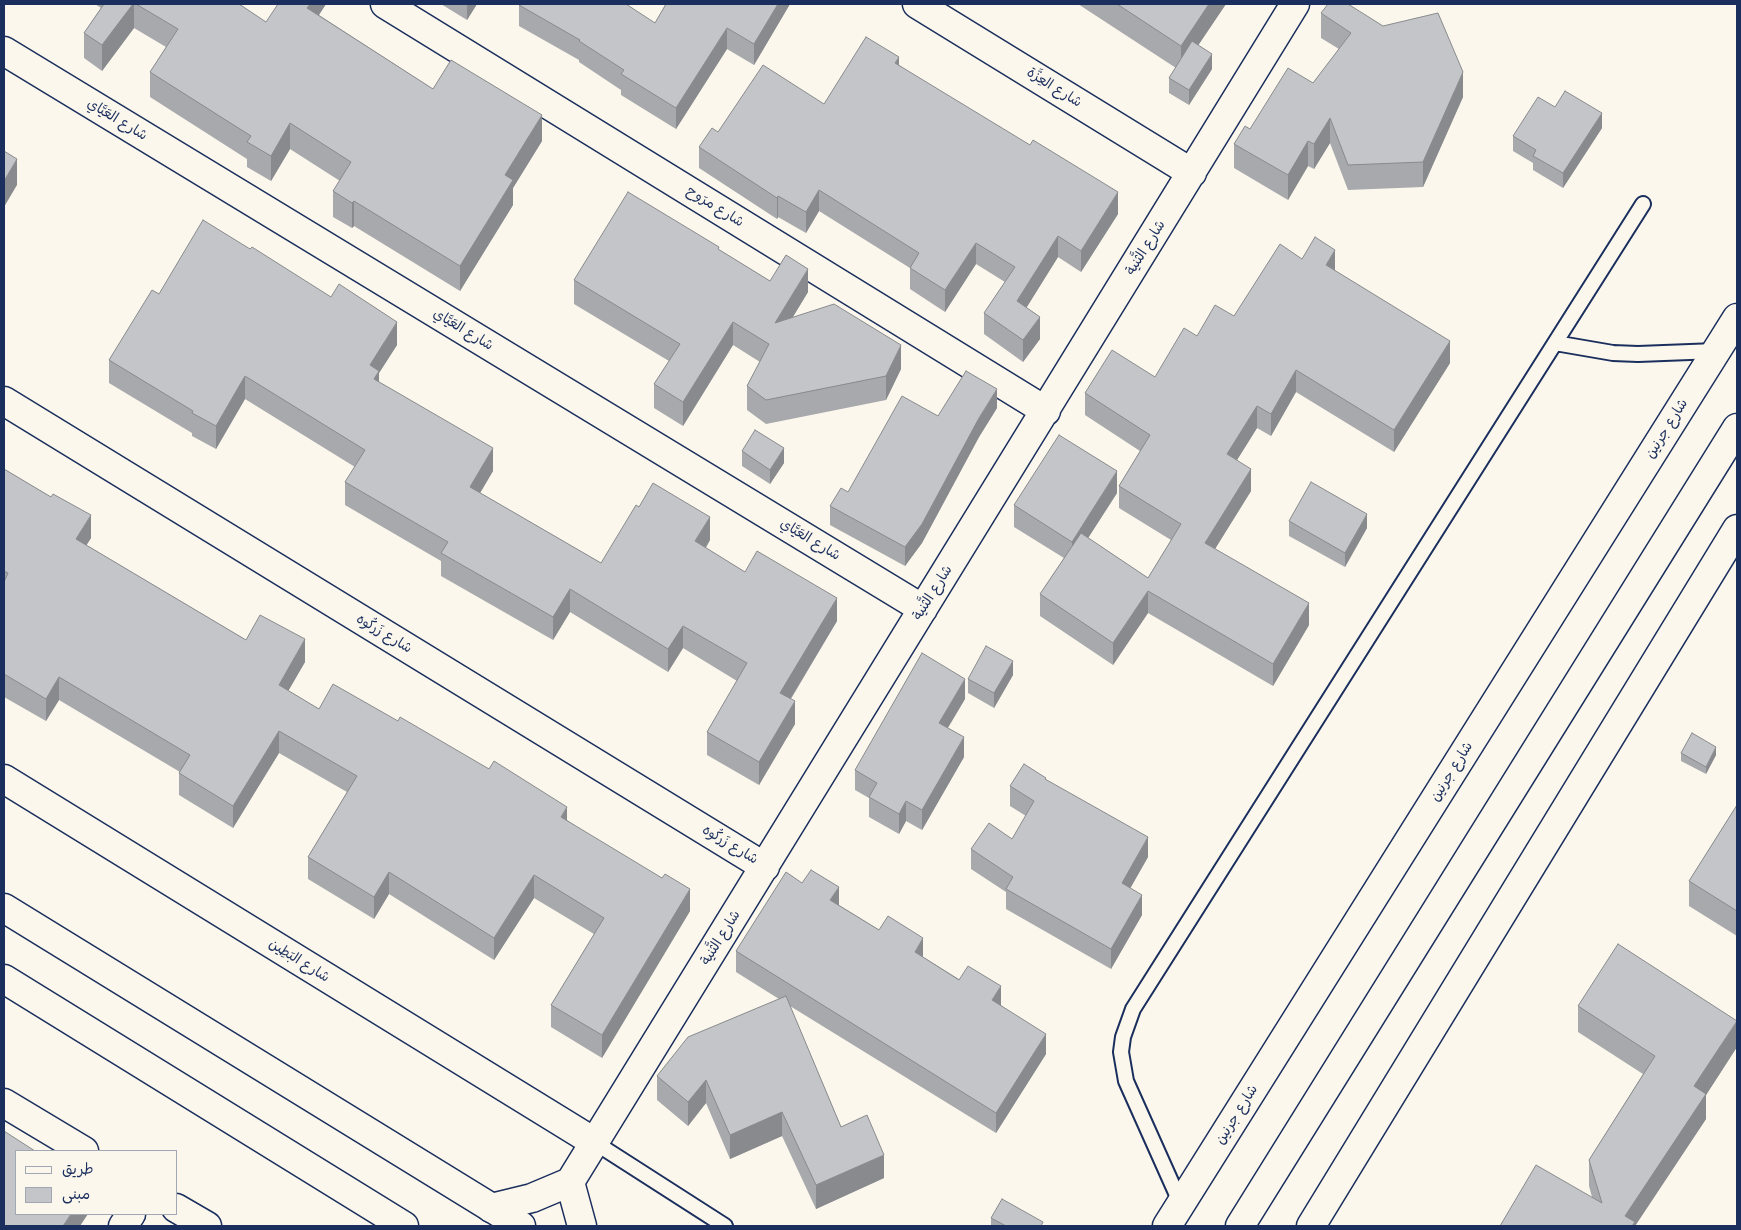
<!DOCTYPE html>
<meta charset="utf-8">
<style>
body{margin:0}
#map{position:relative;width:1741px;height:1230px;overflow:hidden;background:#fbf7ec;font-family:"Balsamiq Sans","Playpen Sans Arabic",sans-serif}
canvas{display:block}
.frame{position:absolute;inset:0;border:5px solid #1b2f5e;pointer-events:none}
.legend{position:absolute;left:15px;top:1150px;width:162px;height:65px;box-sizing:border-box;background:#fbf7ec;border:1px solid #a1a7b3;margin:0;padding:6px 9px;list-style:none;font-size:15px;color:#1b2f5e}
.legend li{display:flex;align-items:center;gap:10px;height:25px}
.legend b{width:25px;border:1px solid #a1a7b3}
</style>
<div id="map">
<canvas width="1741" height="1230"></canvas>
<div class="frame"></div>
<ul class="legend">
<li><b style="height:6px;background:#fbf7ec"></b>طريق</li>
<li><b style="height:14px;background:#c3c5c9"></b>مبنى</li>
</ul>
</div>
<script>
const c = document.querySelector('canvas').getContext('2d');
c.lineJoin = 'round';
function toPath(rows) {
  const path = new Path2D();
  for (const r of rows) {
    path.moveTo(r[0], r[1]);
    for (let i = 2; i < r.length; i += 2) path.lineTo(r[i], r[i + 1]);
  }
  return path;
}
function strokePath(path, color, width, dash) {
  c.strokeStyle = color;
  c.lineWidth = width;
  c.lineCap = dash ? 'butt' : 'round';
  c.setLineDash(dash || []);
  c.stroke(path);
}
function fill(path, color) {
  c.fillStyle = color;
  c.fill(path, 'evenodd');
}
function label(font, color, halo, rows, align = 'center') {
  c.font = font + ' "Balsamiq Sans","Playpen Sans Arabic",sans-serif';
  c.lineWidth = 4;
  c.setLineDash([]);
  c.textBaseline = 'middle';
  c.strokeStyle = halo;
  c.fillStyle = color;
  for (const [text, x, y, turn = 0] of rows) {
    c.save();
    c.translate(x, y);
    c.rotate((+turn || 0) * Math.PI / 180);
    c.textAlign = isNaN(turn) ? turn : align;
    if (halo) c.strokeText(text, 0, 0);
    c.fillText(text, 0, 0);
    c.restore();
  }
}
const service = toPath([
 [1555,343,1613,353,1638,354,1716,351],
 [594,1142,725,1226],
 [1181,1204,1126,1081,1121,1052,1123,1037,1133,1009,1643,204]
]);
const minor = toPath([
 [385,4,1046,411],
 [917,4,1192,173],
 [4,51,923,609],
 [4,401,765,867],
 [4,779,594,1142],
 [4,1103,84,1151],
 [570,1182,582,1226],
 [176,1208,207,1226],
 [491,1208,532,1198,570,1182,1295,4],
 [123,1226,131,1214],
 [1311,1226,1737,529]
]);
const secondary = toPath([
 [4,908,521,1226],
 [4,979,404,1226],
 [1167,1226,1737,318],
 [1240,1226,1737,428]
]);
strokePath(service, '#1b2f5e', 18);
strokePath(minor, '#1b2f5e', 31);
strokePath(secondary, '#1b2f5e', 31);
strokePath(service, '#fbf7ec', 14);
strokePath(minor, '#fbf7ec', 28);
strokePath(secondary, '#fbf7ec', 28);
fill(toPath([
 [95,4,239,4,266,22,326,4,319,15,433,89,542,141,513,188,513,205,460,291,354,226,352,228,333,217,333,191,340,181,290,149,271,181,247,167,247,159,150,97,150,72,166,47,134,28,102,71,84,58,84,33,101,8],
 [441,4,477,4,467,20],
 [666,4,790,4,754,65,727,49,676,129,621,95,621,90,579,62,579,60,519,26,519,5,655,23],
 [1078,4,1226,4,1198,45,1212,69,1189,105,1169,93,1169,78,1176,68],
 [1321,13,1463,97,1423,187,1348,190,1330,143,1314,169,1308,166,1288,200,1234,168,1234,144,1250,129,1313,83,1339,49,1321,38],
 [899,65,1118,214,1081,272,1058,257,1026,308,1040,339,1023,362,984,334,984,313,1005,282,976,264,945,312,910,289,910,268,819,211,806,233,778,217,777,219,699,168,699,147,718,132,824,104],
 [1555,107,1602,128,1563,188,1533,170,1533,163,1513,151,1513,136],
 [719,250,770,281,808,292,793,317,901,369,886,400,766,424,747,410,747,386,760,362,733,345,683,426,654,408,654,384,669,361,574,304,574,280],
 [1302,259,1335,271,1450,363,1394,452,1296,392,1271,436,1257,428,1237,460,1251,491,1215,549,1309,625,1273,686,1148,613,1113,665,1040,616,1040,594,1064,558,1014,527,1014,505,1117,493,1088,538,1148,578,1171,540,1119,508,1119,486,1140,451,1085,415,1085,393,1155,377,1197,336,1234,316],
 [159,294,397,345,379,373,379,382,493,471,480,493,601,563,710,540,706,548,745,572,837,621,791,699,795,724,759,785,707,755,707,732,737,681,683,648,668,672,570,612,553,640,441,576,441,561,345,505,345,482,355,467,245,399,216,449,192,436,192,433,109,383,109,360],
 [997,408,979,437,922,543,905,566,830,525,830,506,848,492],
 [742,451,784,463,770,484,742,466],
 [4,469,51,497,91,538,86,545,246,640,305,662,288,691,319,709,567,820,690,911,602,1058,551,1027,551,1005,594,934,534,898,494,960,389,894,374,919,308,879,308,857,347,792,279,753,233,828,179,795,179,773,180,772,59,700,46,721,4,697],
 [1289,521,1367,528,1345,567,1289,536],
 [1013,675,994,708,968,693,968,679],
 [965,699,948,728,964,757,922,830,906,821,899,834,869,817,869,798,855,790,855,770],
 [1681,753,1716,755,1706,774,1681,761],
 [1046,780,1148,857,1130,888,1142,915,1111,969,1006,909,1006,892,971,869,971,849,1012,839,1026,816,1010,806,1010,786],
 [1737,805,1737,936,1689,906,1689,881],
 [839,905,1001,1005,1046,1054,996,1133,790,1006,841,1127,884,1178,816,1209,782,1136,730,1159,706,1103,688,1126,657,1100,657,1076,779,999,736,972,736,951],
 [1578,1006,1737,1047,1706,1095,1706,1119,1635,1226,1500,1226,1592,1197,1589,1186,1589,1160,1643,1074,1578,1032],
 [991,1218,1043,1226,991,1226]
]), '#a8a9ad');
fill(toPath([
 [133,4,134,4,134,28,102,71,102,45],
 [310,4,326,4,307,33,307,8],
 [467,4,477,4,467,20],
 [778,4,790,4,754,65,754,44],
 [1209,4,1226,4,1181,71,1181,46],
 [727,28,727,49,676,129,676,108],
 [1212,54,1212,69,1189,105,1189,90],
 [899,57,899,78,895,63],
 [1463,72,1463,97,1423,187,1423,162],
 [1602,113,1602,128,1563,188,1563,173],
 [542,115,542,141,513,188,513,205,460,291,460,266,505,175],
 [1330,118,1330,143,1314,169,1314,144],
 [290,123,290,149,271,181,271,156],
 [1308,141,1308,166,1288,200,1288,175],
 [17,159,17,185,4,207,4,181],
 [819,190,819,211,806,233,806,212],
 [1118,192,1118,214,1081,272,1081,251],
 [778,196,778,217,777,219,777,198],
 [354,201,354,226,352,228,352,203],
 [1058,236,1058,257,1017,323,1017,301],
 [976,243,976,264,945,312,945,290],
 [1335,250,1335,272,1326,265],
 [808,269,808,292,775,346,775,323],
 [1040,317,1040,339,1023,362,1023,340],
 [397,322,397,345,379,373,379,394,374,402,370,365],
 [733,322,733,345,683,426,683,402],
 [1450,341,1450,363,1394,452,1394,430],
 [901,345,901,369,886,400,886,376],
 [1296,370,1296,392,1271,436,1271,414],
 [245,376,245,399,216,449,216,426],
 [997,389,997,408,979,437,922,543,905,566,905,547,979,418],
 [1257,406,1257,428,1227,476,1227,454],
 [493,448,493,471,470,510,470,487],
 [784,448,784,463,770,484,770,470],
 [1251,469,1251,491,1205,565,1205,543],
 [1117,471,1117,493,1072,563,1072,542],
 [1367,514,1367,528,1345,567,1345,553],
 [91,515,91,538,76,562,76,539],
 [710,517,710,540,695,564,695,541],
 [570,589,570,612,553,640,553,617],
 [1148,591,1148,613,1113,665,1113,643],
 [837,598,837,621,780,716,780,693],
 [1309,603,1309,625,1273,686,1273,664],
 [683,626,683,648,668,672,668,649],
 [305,639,305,662,279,707,279,685],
 [1013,661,1013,675,994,708,994,693],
 [59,677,59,700,46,721,46,699],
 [965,679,965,699,939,742,939,723],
 [795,701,795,724,759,785,759,762],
 [279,731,279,753,233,828,233,806],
 [964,737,964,757,922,830,922,810],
 [1716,747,1716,755,1706,774,1706,767],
 [906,801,906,821,899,834,899,814],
 [567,807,567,830,561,817],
 [1148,837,1148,857,1122,903,1122,883],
 [389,872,389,894,374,919,374,897],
 [534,875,534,898,494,960,494,938],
 [839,887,839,908,830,900],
 [690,889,690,911,602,1058,602,1035],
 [1142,895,1142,915,1111,969,1111,949],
 [923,938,923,959,915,952],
 [1001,986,1001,1006,992,1000],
 [1737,1021,1737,1047,1706,1095,1706,1119,1635,1226,1625,1226,1625,1216,1694,1086],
 [1046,1034,1046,1054,996,1133,996,1113],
 [706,1080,706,1103,688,1126,688,1102],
 [782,1112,782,1136,730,1159,730,1135],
 [884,1155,884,1178,816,1209,816,1185],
 [71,1214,88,1214,80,1226,63,1226]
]), '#888a8d');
const building = toPath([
 [104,4,133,4,102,45,84,33,104,4],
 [136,4,239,4,266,22,278,4,310,4,307,8,433,89,451,60,542,115,505,175,513,180,460,266,354,201,352,203,333,191,351,162,290,123,271,156,247,142,251,136,150,72,178,29,136,4],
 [519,4,626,4,655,23,666,4,778,4,754,44,727,28,676,108,621,74,624,70,579,41,580,40,519,5,519,4],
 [1117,4,1209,4,1181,46,1117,4],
 [1328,4,1348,4,1383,26,1438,13,1463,72,1423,162,1348,165,1330,118,1314,144,1308,141,1288,175,1234,144,1245,126,1250,129,1288,68,1313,83,1351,33,1321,13,1328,4],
 [866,37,899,57,895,63,1030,145,1033,140,1118,192,1081,251,1058,236,1017,301,1040,317,1023,340,984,313,1015,267,976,243,945,290,910,268,919,253,819,190,806,212,778,196,777,198,699,147,712,128,718,132,763,65,824,104,866,37],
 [1192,41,1212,54,1189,90,1169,78,1192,41],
 [1565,91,1602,113,1563,173,1533,156,1536,150,1513,136,1538,97,1555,107,1565,91],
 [4,151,17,159,4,181,4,151],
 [628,192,719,247,718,249,770,281,786,255,808,269,775,323,834,304,901,345,886,376,766,400,747,386,769,344,733,322,683,402,654,384,680,344,574,280,628,192],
 [203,220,250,249,252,247,331,297,339,284,397,322,370,365,379,371,374,379,493,448,470,487,601,563,636,505,639,507,653,483,710,517,695,541,745,572,757,551,837,598,780,693,795,701,759,762,707,732,747,663,683,626,668,649,570,589,553,617,441,553,448,542,345,482,365,450,245,376,216,426,192,413,193,411,109,360,152,290,159,294,203,220],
 [1315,237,1335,250,1326,265,1450,341,1394,430,1296,370,1271,414,1257,406,1227,454,1251,469,1205,543,1309,603,1273,664,1148,591,1113,643,1040,594,1081,533,1148,578,1181,524,1119,486,1150,435,1085,393,1112,350,1155,377,1184,328,1197,336,1215,305,1234,316,1280,244,1302,259,1315,237],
 [966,371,997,389,979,418,922,524,905,547,830,506,841,488,848,492,902,396,938,416,966,371],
 [755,430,784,448,770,470,742,451,755,430],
 [1059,435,1117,471,1072,542,1014,505,1059,435],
 [4,469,51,497,53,494,91,515,76,539,246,640,260,615,305,639,279,685,319,709,333,684,398,721,400,717,489,769,494,761,567,807,561,817,662,878,665,874,690,889,602,1035,551,1005,604,918,534,875,494,938,389,872,374,897,308,857,357,776,279,731,233,806,179,773,190,755,59,677,46,699,4,674,4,582,8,573,4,571,4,469],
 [1311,482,1367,514,1345,553,1289,521,1311,482],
 [986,646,1013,661,994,693,968,679,986,646],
 [922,653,965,679,939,723,964,737,922,810,906,801,899,814,869,797,877,783,855,770,922,653],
 [1692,733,1716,747,1706,767,1681,753,1692,733],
 [1024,764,1046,778,1045,779,1148,837,1122,883,1142,895,1111,949,1006,889,1013,877,971,849,989,823,1012,839,1034,801,1010,786,1024,764],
 [1737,805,1737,911,1689,881,1737,805],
 [811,870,839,887,830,900,879,930,888,916,923,938,915,952,959,980,968,966,1001,986,992,1000,1046,1034,996,1113,736,951,786,872,802,883,811,870],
 [1618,944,1737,1021,1694,1086,1706,1094,1625,1216,1635,1222,1632,1226,1500,1226,1536,1165,1602,1203,1589,1160,1655,1056,1578,1006,1618,944],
 [786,996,841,1127,867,1115,884,1155,816,1185,782,1112,730,1135,706,1080,688,1102,657,1076,688,1037,786,996],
 [4,1131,35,1151,16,1151,16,1214,71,1214,63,1226,4,1226,4,1131],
 [1002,1199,1043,1222,1041,1226,1006,1226,991,1218,1002,1199]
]);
fill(building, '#c3c5c9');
strokePath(building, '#888a8d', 1);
label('14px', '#1b2f5e', '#fbf7ec', [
 ["شارع العِزَّة",1054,88,32],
 ["شارع العَيَّاي",117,120,31],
 ["شارع مرَوح",715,207,32],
 ["شارع الثَّنية",1146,248,-58],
 ["شارع العَيَّاي",463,330,31],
 ["شارع جرنين",1667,429,-58],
 ["شارع العَيَّاي",810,540,31],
 ["شارع الثَّنية",933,593,-58],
 ["شارع زَركُوه",384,634,31],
 ["شارع جرنين",1452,772,-58],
 ["شارع زَركُوه",730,845,31],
 ["شارع الثَّنية",721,938,-58],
 ["شارع البَطِين",299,961,32],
 ["شارع جرنين",1237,1115,-58]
]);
</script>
